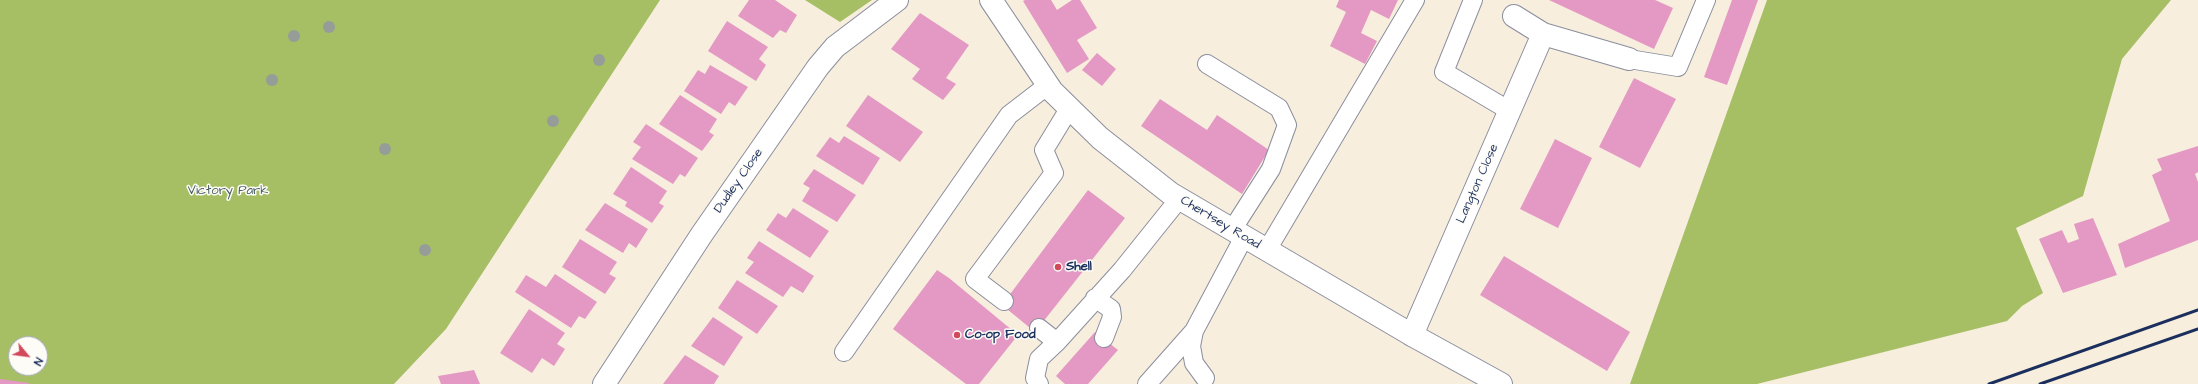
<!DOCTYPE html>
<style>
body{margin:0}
#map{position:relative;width:2198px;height:384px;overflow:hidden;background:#f8eedd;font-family:"Architects Daughter",sans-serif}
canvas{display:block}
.north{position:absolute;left:8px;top:336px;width:40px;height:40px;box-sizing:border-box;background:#fdfcf7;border:1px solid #a3aaba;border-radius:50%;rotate:119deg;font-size:11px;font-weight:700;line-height:16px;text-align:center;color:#1b2f5e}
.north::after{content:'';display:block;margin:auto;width:14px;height:18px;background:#d1495b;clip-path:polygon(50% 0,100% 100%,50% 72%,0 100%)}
</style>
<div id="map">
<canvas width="2198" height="384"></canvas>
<div class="north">N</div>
</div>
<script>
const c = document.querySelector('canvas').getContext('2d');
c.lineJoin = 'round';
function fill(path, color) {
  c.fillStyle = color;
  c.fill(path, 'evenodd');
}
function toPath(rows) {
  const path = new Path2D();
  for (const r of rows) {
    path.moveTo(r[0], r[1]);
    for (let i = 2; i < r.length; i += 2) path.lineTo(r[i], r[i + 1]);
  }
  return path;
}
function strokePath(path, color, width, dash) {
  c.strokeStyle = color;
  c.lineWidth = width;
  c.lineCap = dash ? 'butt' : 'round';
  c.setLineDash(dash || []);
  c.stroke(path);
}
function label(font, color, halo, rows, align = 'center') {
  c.font = font + ' "Architects Daughter",sans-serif';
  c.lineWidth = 3;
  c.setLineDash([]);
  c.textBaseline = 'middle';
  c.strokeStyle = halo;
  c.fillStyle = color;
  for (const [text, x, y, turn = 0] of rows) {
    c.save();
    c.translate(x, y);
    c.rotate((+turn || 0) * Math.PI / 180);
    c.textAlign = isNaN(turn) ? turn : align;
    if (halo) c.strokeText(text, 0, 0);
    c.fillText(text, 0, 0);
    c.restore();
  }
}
fill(toPath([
 [0,0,660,0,446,329,394,384,0,384],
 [16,344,40,344,40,368,16,368],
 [805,0,872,0,840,22],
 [1767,0,2171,0,2122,59,2083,196,2016,228,2043,293,2022,306,2007,321,1757,384,1630,384]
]), '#a6bf65');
fill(toPath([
 [749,0,775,0,797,15,786,33,780,30,773,38,738,16],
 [1025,0,1051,0,1057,10,1072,0,1080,0,1097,28,1077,40,1089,59,1067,73,1023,1],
 [1339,0,1398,0,1389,19,1371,10,1361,33,1377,41,1365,64,1330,46,1346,12,1336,7],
 [1549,0,1655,0,1673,8,1654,49],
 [1732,0,1758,0,1727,85,1704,77],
 [920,13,969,45,946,78,956,84,943,100,912,79,920,69,891,49],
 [727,21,768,47,759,59,766,65,756,81,708,51],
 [1097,53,1116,69,1102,86,1082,70],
 [710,65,748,87,735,106,729,102,721,114,684,91,698,70,705,74],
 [1634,78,1676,99,1640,168,1599,147],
 [680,95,717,119,709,132,714,135,702,151,659,124],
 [868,95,923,132,900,162,846,126],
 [1160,99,1207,130,1217,115,1269,150,1242,194,1141,126],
 [646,124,698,158,685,177,680,174,673,184,632,159,641,147,633,142],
 [844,136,880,158,863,185,816,156,830,137,839,143],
 [1555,139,1592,158,1558,228,1520,209],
 [2198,146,2198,172,2195,174,2198,182,2198,240,2125,268,2118,244,2170,221,2152,175,2162,170,2157,159],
 [631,167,667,191,659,203,664,206,652,223,625,206,627,202,613,194],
 [814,169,856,195,837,222,802,201,810,188,803,184],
 [1088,190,1125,218,1035,332,1002,305],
 [605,203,648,229,636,248,629,243,623,253,585,230],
 [793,208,829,231,810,258,766,230,778,213,786,218],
 [2093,218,2117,275,2063,293,2039,239,2062,230,2068,243,2079,239,2074,224],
 [580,239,617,262,609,274,616,278,605,294,562,267],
 [759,241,814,276,803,293,791,286,783,297,745,273,754,262,747,258],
 [1504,256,1630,332,1607,371,1480,295],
 [937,270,949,278,1018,335,979,384,966,384,893,329],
 [555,274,597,302,585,319,579,316,571,328,515,292,526,275,546,287],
 [737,280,778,306,757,334,718,308],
 [529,309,565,333,557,344,565,349,554,366,542,358,532,373,500,353],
 [713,317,743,337,724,366,691,346],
 [1095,332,1118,350,1088,384,1065,384,1056,376],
 [685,355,719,376,714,384,663,384],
 [474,370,480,384,441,384,438,376],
 [0,379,29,383,29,384,0,384]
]), '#e399c3');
const lane = toPath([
 [1473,0,1444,72,1510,111],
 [1629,59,1678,67,1706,0],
 [1207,64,1279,108,1287,125,1271,169,1232,230],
 [1267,250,1415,0],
 [1095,298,1111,309,1112,317,1104,338],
 [1004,301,975,279,1054,173,1044,150,1069,109],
 [1039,328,1057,342,1122,270,1179,199],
 [844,352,1009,115,1048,85],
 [1205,378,1194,363,1191,346,1194,331,1244,237],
 [1039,384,1035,378,1039,359,1057,342],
 [1147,384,1194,331]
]);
const street = toPath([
 [1514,16,1543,34,1629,59],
 [1412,335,1543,34],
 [604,384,702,234,818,67,835,47,897,0]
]);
const primary = toPath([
 [991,0,1052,91,1100,138,1170,193,1412,335,1501,384]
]);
strokePath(lane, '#8a8e9e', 20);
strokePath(street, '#8a8e9e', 24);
strokePath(primary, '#8a8e9e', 24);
strokePath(lane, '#fff', 18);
strokePath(street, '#fff', 22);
strokePath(primary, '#fff', 22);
strokePath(toPath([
 [1989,384,2198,310],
 [2040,384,2198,329]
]), '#1b2f5e', 3);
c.fillStyle = '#969d98';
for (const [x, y] of [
 [329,27],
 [294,36],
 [599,60],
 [272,80],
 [553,121],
 [385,149],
 [425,250]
]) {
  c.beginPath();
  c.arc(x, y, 6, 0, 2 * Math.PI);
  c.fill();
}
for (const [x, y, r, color] of [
 [1058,267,4,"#d1495b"],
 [957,335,4,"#d1495b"]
]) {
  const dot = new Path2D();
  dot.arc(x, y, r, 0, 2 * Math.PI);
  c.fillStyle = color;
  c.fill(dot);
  strokePath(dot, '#fdfcf7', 1.5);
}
label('13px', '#1b2f5e', '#fdfcf7', [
 ["Dudley Close",739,181,-55],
 ["Langton Close",1478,184,-66],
 ["Chertsey Road",1220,223,31]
]);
label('13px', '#455a60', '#fdfcf7', [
 ["Victory Park",228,191]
]);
label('bold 13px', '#1b2f5e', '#fdfcf7', [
 ["Shell",1066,267],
 ["Co-op Food",965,335]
], 'left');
</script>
